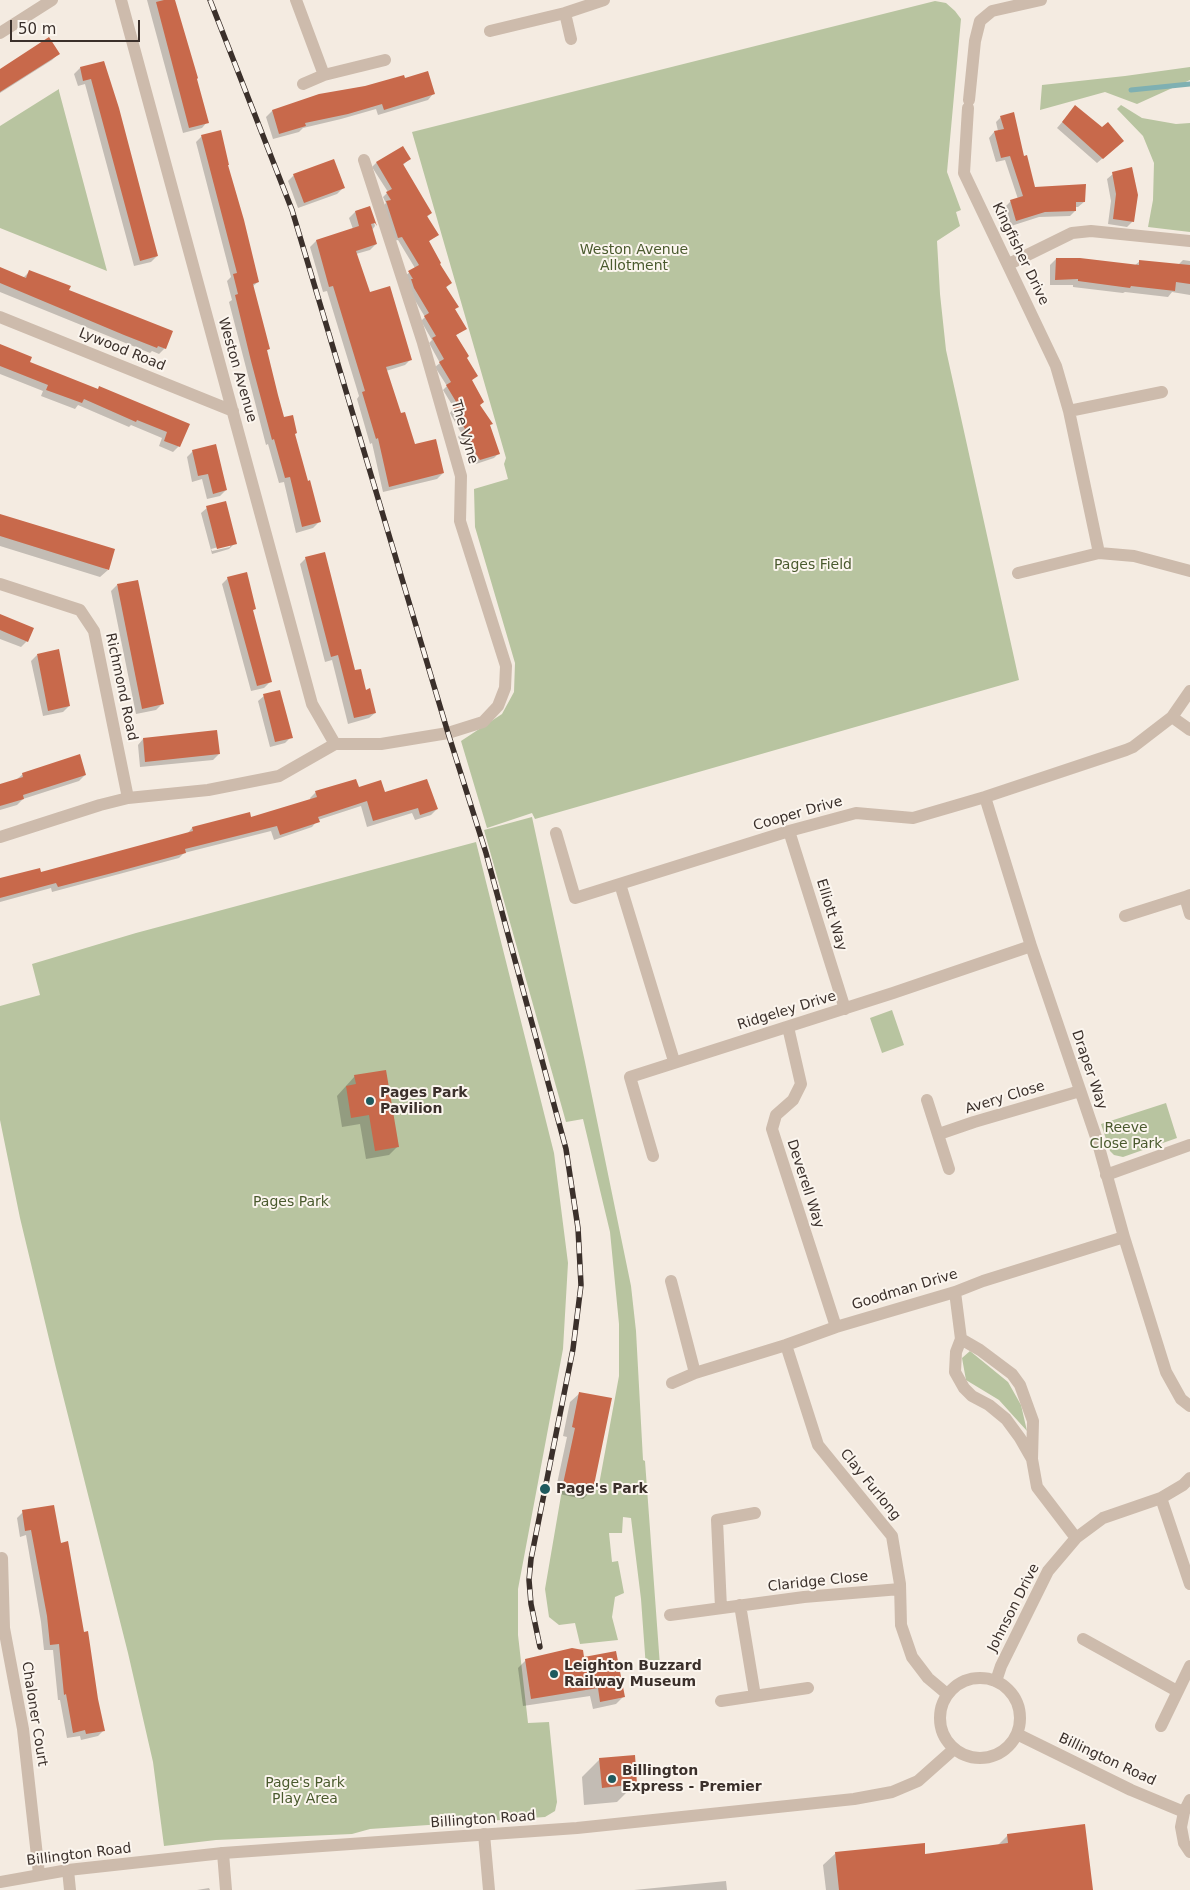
<!DOCTYPE html>
<style>
body{margin:0}
#map{position:relative;width:1190px;height:1890px;overflow:hidden;background:#f4ebe1;font-family:"DejaVu Sans",sans-serif}
canvas{display:block}
.scale{position:absolute;left:10px;top:20px;width:130px;height:22px;box-sizing:border-box;border:2px solid #3b302b;border-top:0;padding-left:6px;font-size:15px;line-height:18px;white-space:nowrap;color:#3b302b;-webkit-text-stroke:4px #fbf5ee;paint-order:stroke}
</style>
<div id="map">
<canvas width="1190" height="1890"></canvas>
<div class="scale">50 m</div>
</div>
<script>
const c = document.querySelector('canvas').getContext('2d');
c.lineJoin = 'round';
function fill(path, color) {
  c.fillStyle = color;
  c.fill(path, 'evenodd');
}
function toPath(rows) {
  const path = new Path2D();
  for (const r of rows) {
    if (r.length === 3) {
      path.moveTo(r[0] + r[2], r[1]);
      path.arc(r[0], r[1], r[2], 0, 2 * Math.PI);
      continue;
    }
    path.moveTo(r[0], r[1]);
    for (let i = 2; i < r.length; i += 2) path.lineTo(r[i], r[i + 1]);
  }
  return path;
}
function strokePath(path, color, width, dash) {
  c.strokeStyle = color;
  c.lineWidth = width;
  c.lineCap = dash ? 'butt' : 'round';
  c.setLineDash(dash || []);
  c.stroke(path);
}
function label(font, color, halo, rows, align = 'center') {
  c.font = font + ' "DejaVu Sans",sans-serif';
  c.lineWidth = 4;
  c.setLineDash([]);
  c.textBaseline = 'middle';
  c.strokeStyle = halo;
  c.fillStyle = color;
  for (const [text, x, y, turn = 0] of rows) {
    c.save();
    c.translate(x, y);
    c.rotate((+turn || 0) * Math.PI / 180);
    c.textAlign = isNaN(turn) ? turn : align;
    if (halo) c.strokeText(text, 0, 0);
    c.fillText(text, 0, 0);
    c.restore();
  }
}
fill(toPath([
 [935,1,946,3,955,11,961,19,947,172,961,210,956,212,960,226,937,241,940,294,946,350,1019,680,535,819,532,813,487,828,461,741,502,714,514,692,515,663,475,527,474,489,508,479,504,464,506,458,412,132],
 [1190,67,1190,80,1137,104,1105,92,1040,110,1042,85,1125,76],
 [59,89,59,91,107,271,0,228,0,126],
 [1121,105,1142,118,1176,124,1190,123,1190,232,1148,227,1153,200,1154,163,1143,136,1117,109],
 [532,817,585,1062,631,1286,636,1331,643,1460,645,1461,660,1666,646,1668,641,1599,631,1518,623,1517,622,1533,609,1533,612,1562,618,1561,624,1593,615,1597,612,1617,618,1640,580,1644,575,1623,559,1625,549,1617,545,1589,563,1484,598,1490,619,1376,619,1324,610,1232,583,1119,566,1122,484,830],
 [476,842,554,1153,568,1263,563,1349,518,1589,518,1635,528,1723,549,1722,557,1802,555,1811,545,1817,370,1829,352,1834,216,1840,164,1846,153,1762,128,1653,56,1368,20,1218,0,1120,0,1006,40,995,32,964,136,933],
 [892,1010,904,1045,882,1053,870,1018],
 [1166,1103,1177,1138,1123,1157,1114,1155,1110,1151,1101,1124],
 [970,1351,1008,1382,1021,1405,1027,1431,999,1400,966,1380,962,1358]
]), '#b8c4a0');
fill(toPath([
 [147,0,174,0,207,122,202,128,183,133],
 [58,54,52,60,0,93,0,70],
 [104,62,157,256,151,262,134,266,85,84,78,86,74,74,80,68],
 [405,79,433,94,428,100,378,115,376,109,341,119,303,128,299,132,273,139,266,117,272,111,319,95],
 [1070,113,1117,146,1097,163,1057,128],
 [1001,117,1034,188,1084,202,1078,207,1075,207,1075,211,1070,216,1039,217,1011,226,1006,206,1011,201,1018,199,1005,160,996,162,989,138,994,132,998,131,996,122],
 [202,136,227,166,258,282,252,287,268,349,266,352,283,419,319,522,313,528,296,533,284,482,279,483,268,444,266,445,229,302,232,300,227,281,231,277,196,142],
 [409,159,403,165,431,213,426,218,437,235,428,242,438,264,450,283,446,288,457,307,454,310,465,329,455,336,466,358,476,376,471,381,479,405,489,425,498,454,494,458,476,464,458,437,461,433,450,413,454,408,443,390,447,386,435,367,440,363,429,343,432,340,421,321,425,317,410,292,405,276,415,268,398,240,394,241,382,207,386,203,383,197,388,192,372,167,376,163],
 [1113,174,1133,221,1127,227,1108,224,1111,201,1107,179],
 [294,175,343,188,337,194,298,208,288,181],
 [370,208,375,226,372,230,376,244,370,250,356,254,369,294,411,359,405,365,386,371,400,415,414,446,443,473,437,479,383,492,372,443,370,444,357,399,359,396,327,291,323,292,310,247,316,241,353,229,349,218,355,212],
 [1056,259,1134,266,1140,261,1178,265,1183,260,1190,261,1190,295,1172,292,1168,297,1125,292,1123,293,1073,287,1073,285,1050,285,1050,265],
 [0,268,23,278,30,271,165,348,159,354,152,351,150,353,0,292],
 [0,345,28,363,188,424,179,446,173,452,159,446,162,438,131,425,129,427,78,405,75,409,41,396,43,391,0,374],
 [193,451,226,490,220,496,207,499,202,479,192,482,187,457],
 [207,508,235,543,229,549,212,554,201,513],
 [230,544,230,547,212,551,211,549],
 [0,515,108,570,100,577,0,546],
 [306,558,354,672,375,713,369,718,348,724,332,660,325,662,300,564],
 [228,578,254,609,252,611,270,682,264,688,251,691,222,584],
 [117,585,162,704,156,710,136,714,111,591],
 [0,615,27,641,21,647,0,639],
 [37,655,69,706,63,712,43,716,31,661],
 [264,696,291,737,285,743,270,747,258,701],
 [143,739,219,754,213,760,140,767,138,745],
 [23,774,85,775,79,781,23,799,17,805,0,810,0,785,16,780],
 [358,788,384,793,437,809,431,815,415,820,412,813,367,827,361,806,318,820,312,827,274,840,271,831,184,853,179,858,52,892,51,888,0,902,0,880,40,873,187,834,192,828,249,814,250,819,311,801,310,798,316,792],
 [355,1076,398,1146,389,1155,366,1159,360,1124,342,1127,337,1096],
 [580,1393,592,1490,583,1499,555,1493,567,1437,563,1436,570,1402],
 [23,1512,60,1544,104,1730,98,1736,81,1740,80,1736,67,1738,60,1700,58,1700,53,1650,44,1650,41,1622,26,1535,20,1537,17,1518],
 [583,1659,624,1696,616,1704,593,1709,590,1696,523,1706,518,1668,526,1660],
 [600,1759,635,1784,617,1802,584,1805,582,1777],
 [1008,1835,1092,1890,826,1890,823,1865,836,1853,924,1856,997,1846],
 [726,1881,727,1890,634,1890],
 [209,1888,210,1890,197,1890]
]), '#0003');
strokePath(toPath([
 [1131,90,1190,84]
]), '#7fb0b2', 5);
fill(toPath([
 [164,0,175,0,198,78,197,79,209,123,189,128,156,2],
 [49,37,60,54,0,92,0,69],
 [104,61,119,108,158,256,140,261,91,79,83,81,80,67],
 [428,71,435,94,384,110,382,104,348,114,305,123,306,126,279,134,272,110,319,94,365,86,404,75,405,78],
 [1075,105,1102,127,1108,122,1124,141,1103,159,1062,122],
 [1014,112,1024,156,1027,155,1035,187,1086,184,1085,202,1076,202,1076,211,1045,212,1016,221,1010,200,1023,196,1010,156,1001,158,994,131,1004,129,1000,116],
 [221,130,229,165,228,165,244,220,259,282,253,284,270,349,267,350,278,395,284,417,293,415,297,433,295,434,308,481,310,480,321,522,302,527,290,477,285,478,274,439,272,440,251,361,235,295,238,294,233,274,237,273,201,135],
 [403,146,411,159,403,164,432,213,427,216,439,235,429,241,441,263,440,264,452,283,446,287,459,307,455,309,467,329,456,335,469,356,467,358,478,376,472,380,484,402,480,405,493,424,490,425,500,454,480,460,461,432,465,429,453,408,458,405,446,385,451,382,439,362,444,359,432,338,436,336,424,316,429,313,414,288,411,279,413,279,408,271,419,265,402,237,398,238,386,201,391,200,386,192,392,189,376,162],
 [334,159,345,188,304,203,293,174],
 [1132,167,1138,195,1134,222,1113,219,1116,194,1112,172],
 [370,206,377,226,375,223,371,224,377,244,356,251,370,292,390,286,412,360,386,367,401,413,405,412,415,444,436,439,444,473,389,487,378,438,376,439,362,392,365,391,333,286,329,287,316,240,359,226,355,211],
 [1056,258,1080,258,1139,265,1139,260,1190,265,1190,284,1176,282,1175,291,1131,286,1130,288,1078,281,1078,279,1055,280],
 [0,267,26,278,29,270,71,286,69,290,173,331,166,349,158,346,157,348,124,335,0,283],
 [0,344,32,357,30,362,98,389,99,386,190,424,180,447,164,441,167,432,137,420,136,422,84,399,82,403,46,390,48,385,0,366],
 [216,444,227,490,213,494,208,474,198,476,192,450],
 [226,501,237,544,217,549,206,506],
 [0,514,115,549,109,570,0,536],
 [325,552,355,670,361,669,366,690,370,688,376,713,354,718,338,655,331,657,305,557],
 [247,572,256,609,253,610,272,682,257,686,227,577],
 [138,580,164,704,142,709,117,584],
 [0,614,34,628,28,642,0,630],
 [59,649,70,706,48,711,37,654],
 [280,690,293,738,275,742,263,694],
 [217,730,220,754,145,762,143,738],
 [80,754,86,775,23,795,24,799,0,806,0,784,23,777,22,773],
 [356,779,359,787,381,780,385,792,427,779,438,809,420,815,418,808,373,821,367,801,318,817,320,822,280,835,277,826,185,849,186,853,116,872,58,887,56,883,0,898,0,878,40,868,41,872,193,831,192,827,250,812,251,817,317,797,315,791],
 [386,1070,399,1147,375,1151,369,1115,351,1118,346,1086,356,1084,354,1075],
 [579,1392,612,1398,593,1490,563,1484,575,1428,572,1427],
 [54,1505,61,1543,68,1541,84,1632,88,1631,98,1699,105,1731,86,1734,85,1730,73,1733,66,1694,64,1695,59,1644,50,1645,47,1616,31,1530,25,1531,22,1510],
 [572,1648,583,1650,584,1657,616,1651,625,1697,600,1702,598,1688,531,1699,525,1659],
 [635,1755,637,1784,602,1788,599,1758],
 [1085,1824,1093,1890,839,1890,835,1852,925,1843,925,1854,1008,1843,1007,1834]
]), '#c8694b');
strokePath(toPath([
 [121,0,312,704,335,744],
 [296,0,324,75,385,60],
 [565,13,571,39],
 [490,31,565,13,604,0],
 [0,33,52,0],
 [303,84,324,75],
 [969,100,975,41,980,21,992,11,1041,0],
 [968,108,964,173,1056,366,1069,411,1099,553],
 [1009,264,1072,233,1091,231,1190,241],
 [0,317,233,411],
 [1069,411,1162,392],
 [1018,573,1099,553,1134,556,1190,571],
 [0,584,80,610,94,631,128,798],
 [1172,717,1190,730],
 [985,797,1031,946,1097,1140,1124,1237,1166,1372,1181,1399,1190,1406],
 [789,831,845,1009],
 [556,833,575,898,789,831,856,813,913,818,985,797,1126,750,1133,747,1172,717,1190,691],
 [0,837,100,805,128,798,208,790,279,776,335,744,381,744,448,733,483,722,498,706,505,688,506,666,460,521,461,476,423,343,364,160],
 [620,884,674,1061],
 [1190,895,1185,897,1190,914],
 [1125,916,1185,897],
 [788,1027,801,1084,793,1100,776,1115,772,1129,836,1327],
 [927,1100,949,1169],
 [939,1134,974,1122,1080,1091],
 [653,1156,630,1077,893,993,1031,946],
 [1106,1175,1190,1145],
 [671,1281,695,1373],
 [955,1292,961,1339,956,1352,955,1372,964,1388,972,1396,989,1405,1006,1419,1020,1438,1032,1459],
 [961,1339,980,1350,1012,1374,1020,1385,1033,1421,1032,1459,1037,1487,1076,1538],
 [786,1345,818,1445,892,1536,900,1584,901,1625,912,1657,928,1678,947,1694],
 [672,1383,695,1373,786,1345,836,1327,955,1292,983,1281,1124,1237],
 [1161,1498,1190,1584],
 [2,1558,4,1628,23,1729,39,1874],
 [740,1605,755,1696],
 [721,1608,717,1520,755,1513],
 [670,1615,804,1597,900,1589],
 [1083,1639,1177,1691],
 [996,1681,1001,1666,1048,1571,1076,1538,1103,1518,1161,1498,1183,1485,1190,1478],
 [721,1701,808,1688],
 [1161,1726,1190,1666],
 [484,1834,489,1890],
 [223,1853,226,1890],
 [68,1870,70,1890]
]), '#cdbbac', 12);
strokePath(toPath([
 [980,1718,40],
 [1017,1734,1131,1790,1184,1812],
 [1190,1800,1184,1812,1181,1827,1184,1843,1190,1852],
 [0,1882,68,1870,223,1853,577,1828,854,1799,892,1792,918,1781,954,1749]
]), '#cdbbac', 12);
const rail = toPath([
 [210,0,292,210,448,733,486,853,566,1149,578,1228,581,1285,573,1349,531,1559,529,1580,531,1604,540,1647]
]);
strokePath(rail, '#3b302b', 5.5);
strokePath(rail, '#fbf5ee', 4, [11]);
for (const [x, y, r, color] of [
 [370,1101,5,"#1f5a5e"],
 [545,1489,6,"#1f5a5e"],
 [554,1674,5,"#1f5a5e"],
 [612,1779,5,"#1f5a5e"]
]) {
  const dot = new Path2D();
  dot.arc(x, y, r, 0, 2 * Math.PI);
  c.fillStyle = color;
  c.fill(dot);
  strokePath(dot, '#fbf5ee', 2);
}
label('14px', '#4a5a2e', '#fbf5ee', [
 ["Weston Avenue",634,250],
 ["Allotment",634,266],
 ["Pages Field",813,565],
 ["Reeve",1126,1128],
 ["Close Park",1126,1144],
 ["Pages Park",291,1202],
 ["Page's Park",305,1783],
 ["Play Area",305,1799]
]);
label('14px', '#3b302b', '#fbf5ee', [
 ["Kingfisher Drive",1020,254,64],
 ["Lywood Road",122,350,22],
 ["Weston Avenue",237,370,74],
 ["The Vyne",464,432,74],
 ["Richmond Road",121,687,78],
 ["Cooper Drive",798,814,-16],
 ["Elliott Way",831,915,73],
 ["Ridgeley Drive",787,1011,-17],
 ["Draper Way",1089,1070,71],
 ["Avery Close",1005,1098,-17],
 ["Deverell Way",805,1184,72],
 ["Goodman Drive",905,1290,-17],
 ["Clay Furlong",870,1485,51],
 ["Claridge Close",818,1582,-6],
 ["Johnson Drive",1014,1608,-63],
 ["Chaloner Court",34,1714,81],
 ["Billington Road",1107,1760,25],
 ["Billington Road",483,1820,-4],
 ["Billington Road",79,1855,-7]
]);
label('bold 14px', '#3b302b', '#fbf5ee', [
 ["Pages Park",380,1093],
 ["Pavilion",380,1109],
 ["Page's Park",556,1489],
 ["Leighton Buzzard",564,1666],
 ["Railway Museum",564,1682],
 ["Billington",622,1771],
 ["Express - Premier",622,1787]
], 'left');
</script>
